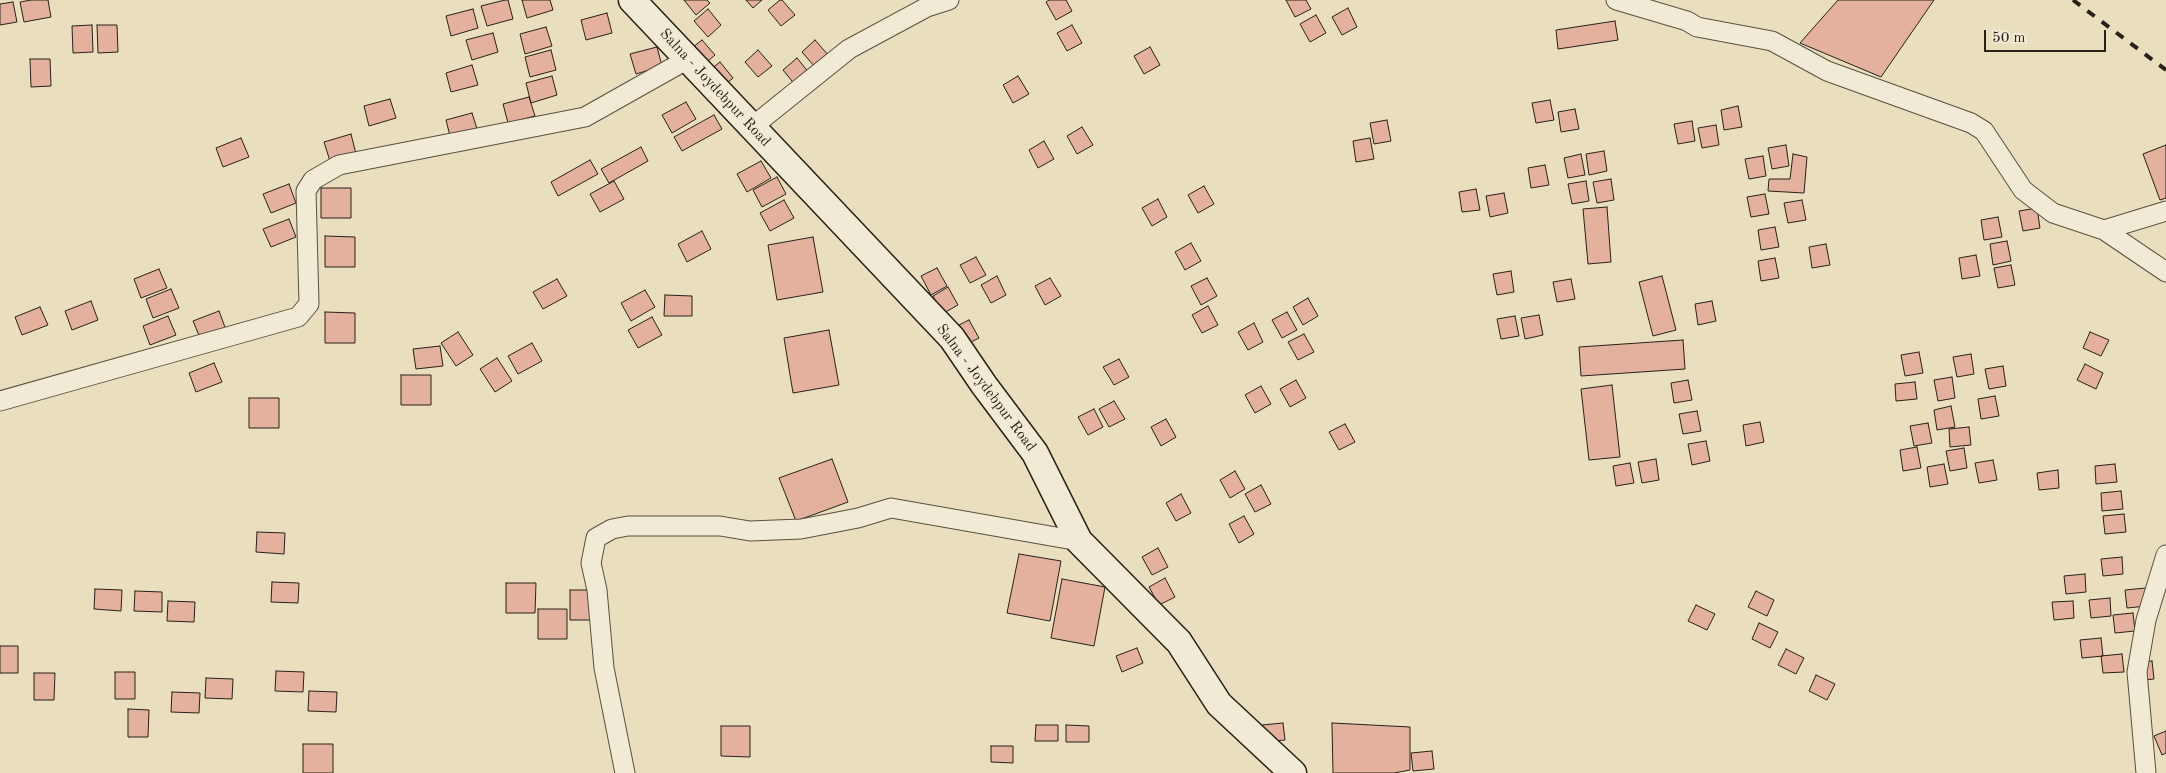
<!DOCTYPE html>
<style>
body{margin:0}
#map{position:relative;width:2166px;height:773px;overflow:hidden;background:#e9debe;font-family:"Old Standard TT",serif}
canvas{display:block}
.scale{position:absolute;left:1984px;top:30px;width:122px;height:22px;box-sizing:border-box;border:2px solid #292017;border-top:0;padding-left:6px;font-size:15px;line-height:18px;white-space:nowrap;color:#292017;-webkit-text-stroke:4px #f1ead5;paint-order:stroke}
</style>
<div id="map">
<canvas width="2166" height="773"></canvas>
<div class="scale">50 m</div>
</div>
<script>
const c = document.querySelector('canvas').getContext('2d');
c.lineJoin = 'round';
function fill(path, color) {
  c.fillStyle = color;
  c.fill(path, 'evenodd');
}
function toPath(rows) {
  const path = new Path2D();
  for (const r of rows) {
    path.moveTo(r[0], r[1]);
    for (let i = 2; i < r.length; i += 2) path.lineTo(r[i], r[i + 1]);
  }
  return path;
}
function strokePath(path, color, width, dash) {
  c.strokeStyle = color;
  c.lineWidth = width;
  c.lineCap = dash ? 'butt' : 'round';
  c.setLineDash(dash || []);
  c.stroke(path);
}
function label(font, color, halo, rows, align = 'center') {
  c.font = font + ' "Old Standard TT",serif';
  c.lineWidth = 5;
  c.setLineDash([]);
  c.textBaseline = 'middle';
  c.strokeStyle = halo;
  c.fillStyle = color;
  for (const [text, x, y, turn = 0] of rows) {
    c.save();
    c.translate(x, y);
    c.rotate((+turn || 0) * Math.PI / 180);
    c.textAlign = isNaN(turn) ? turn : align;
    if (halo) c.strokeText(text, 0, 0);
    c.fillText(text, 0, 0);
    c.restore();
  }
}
const building = toPath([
 [31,0,48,0,51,17,24,22,20,2,31,0],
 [505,0,508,0,513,19,487,26,481,6,505,0],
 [522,0,550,0,553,10,527,18,522,0],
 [684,0,707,0,710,3,696,15,684,0],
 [746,0,762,0,753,8,746,0],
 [780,0,782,0,795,15,781,26,768,10,780,0],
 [1049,0,1066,0,1072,11,1056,20,1046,2,1049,0],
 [1286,0,1306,0,1311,9,1295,17,1286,0],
 [1838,0,1934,0,1881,77,1800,43,1838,0],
 [13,2,17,22,0,25,0,4,13,2],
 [1348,8,1357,27,1342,35,1332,17,1348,8],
 [473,9,478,28,451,36,446,16,473,9],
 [708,9,721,25,708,37,694,21,708,9],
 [607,13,612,33,586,40,581,20,607,13],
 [1316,15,1326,33,1310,42,1300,24,1316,15],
 [1615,21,1618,40,1558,49,1556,30,1615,21],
 [92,25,93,52,73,53,72,26,92,25],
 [97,25,117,25,118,52,98,53,97,25],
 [1072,25,1082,43,1067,51,1057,33,1072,25],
 [546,27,552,46,525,54,520,34,546,27],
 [493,33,498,52,472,60,466,40,493,33],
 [702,40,715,55,701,67,688,51,702,40],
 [815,40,829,56,815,67,802,52,815,40],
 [657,47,662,66,636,74,630,54,657,47],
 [1150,47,1160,65,1144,74,1134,56,1150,47],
 [551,50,556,70,530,77,525,57,551,50],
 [758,50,772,66,758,77,745,62,758,50],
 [797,58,810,74,796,86,783,70,797,58],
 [30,59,50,59,51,86,31,87,30,59],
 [720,62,733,78,720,89,706,73,720,62],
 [472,65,478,85,451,92,446,73,472,65],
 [552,76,557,95,531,103,526,83,552,76],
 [1018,76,1029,94,1013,103,1003,85,1018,76],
 [529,97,535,116,508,123,503,104,529,97],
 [390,99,396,118,369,126,364,106,390,99],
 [1550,100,1554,120,1536,123,1532,103,1550,100],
 [686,102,696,119,672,133,662,115,686,102],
 [1738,106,1742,127,1724,130,1721,110,1738,106],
 [1575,109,1579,129,1561,132,1558,112,1575,109],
 [472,113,478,132,451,140,446,120,472,113],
 [714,115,722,129,682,151,674,137,714,115],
 [1387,120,1391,141,1374,144,1370,123,1387,120],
 [1692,121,1695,141,1678,144,1674,124,1692,121],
 [1716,125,1719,145,1702,148,1698,128,1716,125],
 [1082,127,1093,145,1077,154,1067,136,1082,127],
 [351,134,356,154,330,161,324,142,351,134],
 [241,138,249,157,223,167,216,148,241,138],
 [1370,138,1374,159,1356,162,1353,141,1370,138],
 [1044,141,1054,159,1038,168,1029,150,1044,141],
 [1786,145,1789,166,1772,169,1768,148,1786,145],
 [2166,145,2166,198,2160,200,2143,154,2166,145],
 [641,147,648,161,609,183,601,169,641,147],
 [1604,151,1607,171,1589,175,1586,154,1604,151],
 [1581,154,1585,175,1568,178,1564,158,1581,154],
 [1793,154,1807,157,1804,193,1768,191,1769,179,1790,179,1793,154],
 [1763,156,1766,176,1749,179,1745,159,1763,156],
 [590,160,598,174,558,196,551,182,590,160],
 [761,161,771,178,747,192,737,174,761,161],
 [1545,165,1549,185,1531,188,1528,168,1545,165],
 [777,177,786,194,762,207,753,190,777,177],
 [1611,179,1614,200,1597,203,1593,182,1611,179],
 [614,181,624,199,600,212,590,194,614,181],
 [1586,181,1589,201,1572,204,1568,184,1586,181],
 [289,184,296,203,271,213,263,194,289,184],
 [1204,186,1214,204,1198,213,1188,195,1204,186],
 [321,188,351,188,351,218,321,218,321,188],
 [1476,189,1480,210,1462,212,1459,192,1476,189],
 [1504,193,1508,213,1490,217,1486,196,1504,193],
 [1765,194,1769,214,1751,217,1747,197,1765,194],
 [1158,199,1167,217,1152,226,1142,208,1158,199],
 [784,200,794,218,770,231,760,213,784,200],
 [1802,200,1806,220,1788,223,1784,203,1802,200],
 [1607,207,1611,262,1588,264,1583,209,1607,207],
 [2037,208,2040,228,2023,231,2019,211,2037,208],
 [1998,217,2002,237,1984,240,1981,220,1998,217],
 [289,219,296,237,271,247,263,229,289,219],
 [1775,227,1779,247,1761,250,1758,230,1775,227],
 [702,231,711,249,687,262,678,244,702,231],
 [325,236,355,237,355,267,325,267,325,236],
 [813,237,823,292,777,300,768,245,813,237],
 [2007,241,2011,261,1993,265,1990,244,2007,241],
 [1191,243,1201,261,1185,270,1175,252,1191,243],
 [1826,244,1830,265,1812,268,1809,247,1826,244],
 [1976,255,1980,276,1962,279,1959,258,1976,255],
 [976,257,986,275,970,283,960,265,976,257],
 [1775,258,1779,278,1761,281,1758,261,1775,258],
 [2011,265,2015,285,1998,288,1994,268,2011,265],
 [937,268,947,286,931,295,921,276,937,268],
 [159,269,167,288,141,298,134,279,159,269],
 [1511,271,1514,292,1497,295,1493,274,1511,271],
 [997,276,1006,295,991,303,981,285,997,276],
 [1662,276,1676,330,1653,336,1639,282,1662,276],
 [1050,278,1061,296,1045,305,1035,286,1050,278],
 [1207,278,1217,296,1201,305,1191,286,1207,278],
 [557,279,567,296,543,309,533,292,557,279],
 [1571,279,1575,299,1557,302,1553,282,1571,279],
 [948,287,958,305,942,314,933,296,948,287],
 [171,289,179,308,153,318,146,299,171,289],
 [645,290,655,307,631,321,621,303,645,290],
 [665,295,692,296,692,316,664,316,665,295],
 [1308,298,1318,316,1303,325,1293,307,1308,298],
 [91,301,98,320,72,330,65,311,91,301],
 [1712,301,1716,321,1698,325,1695,304,1712,301],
 [1208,306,1218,325,1202,333,1192,315,1208,306],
 [40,307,48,325,22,335,15,317,40,307],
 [219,311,226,330,201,340,193,321,219,311],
 [325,312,355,313,355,343,325,343,325,312],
 [1287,312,1297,330,1282,338,1272,320,1287,312],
 [1539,315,1543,335,1525,339,1521,318,1539,315],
 [168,316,176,335,150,345,143,326,168,316],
 [1515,316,1519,336,1501,339,1497,319,1515,316],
 [652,317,662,335,638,348,628,330,652,317],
 [969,320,979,338,963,346,953,328,969,320],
 [1254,323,1263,342,1248,350,1238,332,1254,323],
 [829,330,839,385,793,393,784,338,829,330],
 [458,332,473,355,456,366,441,343,458,332],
 [2090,332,2109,340,2101,356,2083,348,2090,332],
 [1304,334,1314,352,1298,360,1288,342,1304,334],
 [1683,340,1685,369,1581,376,1579,347,1683,340],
 [532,343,542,361,518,374,508,356,532,343],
 [440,346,443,366,416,369,413,349,440,346],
 [1919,352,1923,373,1905,376,1901,355,1919,352],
 [1971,354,1974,374,1957,377,1953,357,1971,354],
 [497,358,512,381,495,392,480,369,497,358],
 [1119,359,1129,377,1114,385,1103,367,1119,359],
 [214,363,222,382,196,392,189,373,214,363],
 [2085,364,2103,373,2096,389,2077,380,2085,364],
 [2003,366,2006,386,1989,389,1985,369,2003,366],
 [401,375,431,375,431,405,401,405,401,375],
 [1952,377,1955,398,1938,401,1934,380,1952,377],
 [1296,380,1306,398,1290,407,1280,389,1296,380],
 [1688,380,1692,400,1674,403,1671,383,1688,380],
 [1915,382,1917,399,1896,401,1895,384,1915,382],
 [1612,385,1620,457,1589,460,1581,389,1612,385],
 [1261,386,1271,404,1255,413,1245,395,1261,386],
 [1995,396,1999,416,1981,419,1978,399,1995,396],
 [249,398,279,398,279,428,249,428,249,398],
 [1114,401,1125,419,1109,427,1099,409,1114,401],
 [1951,406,1955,427,1937,430,1934,410,1951,406],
 [1094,409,1103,427,1088,435,1078,417,1094,409],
 [1697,411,1701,431,1683,434,1679,414,1697,411],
 [1166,419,1176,437,1161,446,1151,427,1166,419],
 [1760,422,1764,442,1746,446,1743,425,1760,422],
 [1928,423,1932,443,1914,446,1910,426,1928,423],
 [1345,424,1355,442,1339,450,1329,432,1345,424],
 [1969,427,1971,445,1950,447,1949,429,1969,427],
 [1706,441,1710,461,1692,465,1688,444,1706,441],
 [1917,447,1921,468,1903,471,1900,450,1917,447],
 [1964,448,1967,468,1950,471,1946,451,1964,448],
 [832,459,848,502,796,521,779,478,832,459],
 [1656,459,1659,480,1642,483,1638,462,1656,459],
 [1993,460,1997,480,1979,483,1975,463,1993,460],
 [1630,463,1634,483,1616,486,1613,466,1630,463],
 [1944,464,1948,484,1930,487,1927,467,1944,464],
 [2115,464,2117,482,2096,484,2095,466,2115,464],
 [2058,470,2059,488,2039,490,2037,473,2058,470],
 [1235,471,1245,489,1230,498,1220,480,1235,471],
 [1261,485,1271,504,1255,512,1245,494,1261,485],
 [2121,491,2123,509,2102,511,2101,493,2121,491],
 [1181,494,1191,513,1176,521,1166,503,1181,494],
 [2124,514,2126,532,2105,534,2103,516,2124,514],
 [1244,516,1254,534,1239,543,1229,524,1244,516],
 [257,532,285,533,284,554,256,552,257,532],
 [1158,548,1168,567,1152,575,1142,557,1158,548],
 [1019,554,1061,561,1050,621,1007,613,1019,554],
 [2122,557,2123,574,2103,576,2101,559,2122,557],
 [2085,574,2086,592,2066,594,2064,576,2085,574],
 [1165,578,1175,597,1159,605,1149,587,1165,578],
 [1062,579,1105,587,1094,646,1051,638,1062,579],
 [272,582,299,583,298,603,271,602,272,582],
 [506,583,536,583,535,613,506,613,506,583],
 [2146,588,2147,606,2127,608,2125,590,2146,588],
 [95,589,122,590,121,611,94,609,95,589],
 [570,590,600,590,599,620,570,620,570,590],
 [135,591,162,592,162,612,134,611,135,591],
 [1756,591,1774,600,1767,616,1748,607,1756,591],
 [2110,598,2111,616,2091,618,2089,600,2110,598],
 [168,601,195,602,194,622,167,621,168,601],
 [2073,601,2074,618,2054,620,2052,602,2073,601],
 [1696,605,1715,614,1707,630,1688,621,1696,605],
 [538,609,567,609,567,639,538,639,538,609],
 [2133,613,2135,631,2115,633,2113,615,2133,613],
 [1759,623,1778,632,1770,648,1752,639,1759,623],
 [2101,638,2103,656,2082,658,2080,640,2101,638],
 [0,646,18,646,18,673,0,673,0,646],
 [1137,648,1143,663,1122,672,1116,656,1137,648],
 [1786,649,1804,658,1796,674,1778,665,1786,649],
 [2122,654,2124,672,2103,673,2101,656,2122,654],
 [2152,661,2154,679,2133,681,2131,663,2152,661],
 [276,671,304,672,303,692,275,691,276,671],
 [115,672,135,672,135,699,115,699,115,672],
 [34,673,55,673,54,700,34,700,34,673],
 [1816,675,1835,684,1827,700,1809,691,1816,675],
 [206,678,233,679,232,699,205,698,206,678],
 [309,691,337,692,336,712,308,711,309,691],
 [172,692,200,693,199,713,171,712,172,692],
 [128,709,149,710,148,737,128,737,128,709],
 [1283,723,1285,740,1264,742,1262,725,1283,723],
 [1332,723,1410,727,1410,770,1394,773,1333,773,1332,723],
 [1036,725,1058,725,1058,741,1035,741,1036,725],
 [1066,725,1089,726,1089,742,1066,742,1066,725],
 [721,726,750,726,750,757,721,756,721,726],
 [2166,731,2166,753,2162,755,2154,736,2166,731],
 [303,744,333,744,333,773,303,773,303,744],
 [991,746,1013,746,1013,763,991,762,991,746],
 [1432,751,1434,769,1413,771,1411,753,1432,751]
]);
fill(building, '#e3b19e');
strokePath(building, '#292017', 1);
const minor = toPath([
 [1616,0,1687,21,1697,27,1772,41,1827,71,1971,123,1984,131,2023,190,2053,213,2104,230,2166,272],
 [752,127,849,49,927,7,949,0],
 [2104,230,2166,211],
 [0,401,298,317,309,304,306,191,313,180,339,165,585,117,688,59],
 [625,773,604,668,597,590,591,563,596,538,612,529,628,526,720,526,750,531,801,529,858,518,891,508,1079,541],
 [2146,773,2137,672,2146,620,2166,555]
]);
const secondary = toPath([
 [632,0,952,338,984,385,1035,453,1079,541,1179,642,1219,704,1293,773]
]);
strokePath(minor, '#595041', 21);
strokePath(secondary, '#292017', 29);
strokePath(minor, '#f1ead5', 19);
strokePath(secondary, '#f1ead5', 26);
strokePath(toPath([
 [2073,0,2166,70]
]), '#292017', 4, [9, 9]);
label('15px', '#292017', '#f1ead5', [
 ["Salna - Joydebpur Road",715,88,47],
 ["Salna - Joydebpur Road",986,388,53]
]);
</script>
